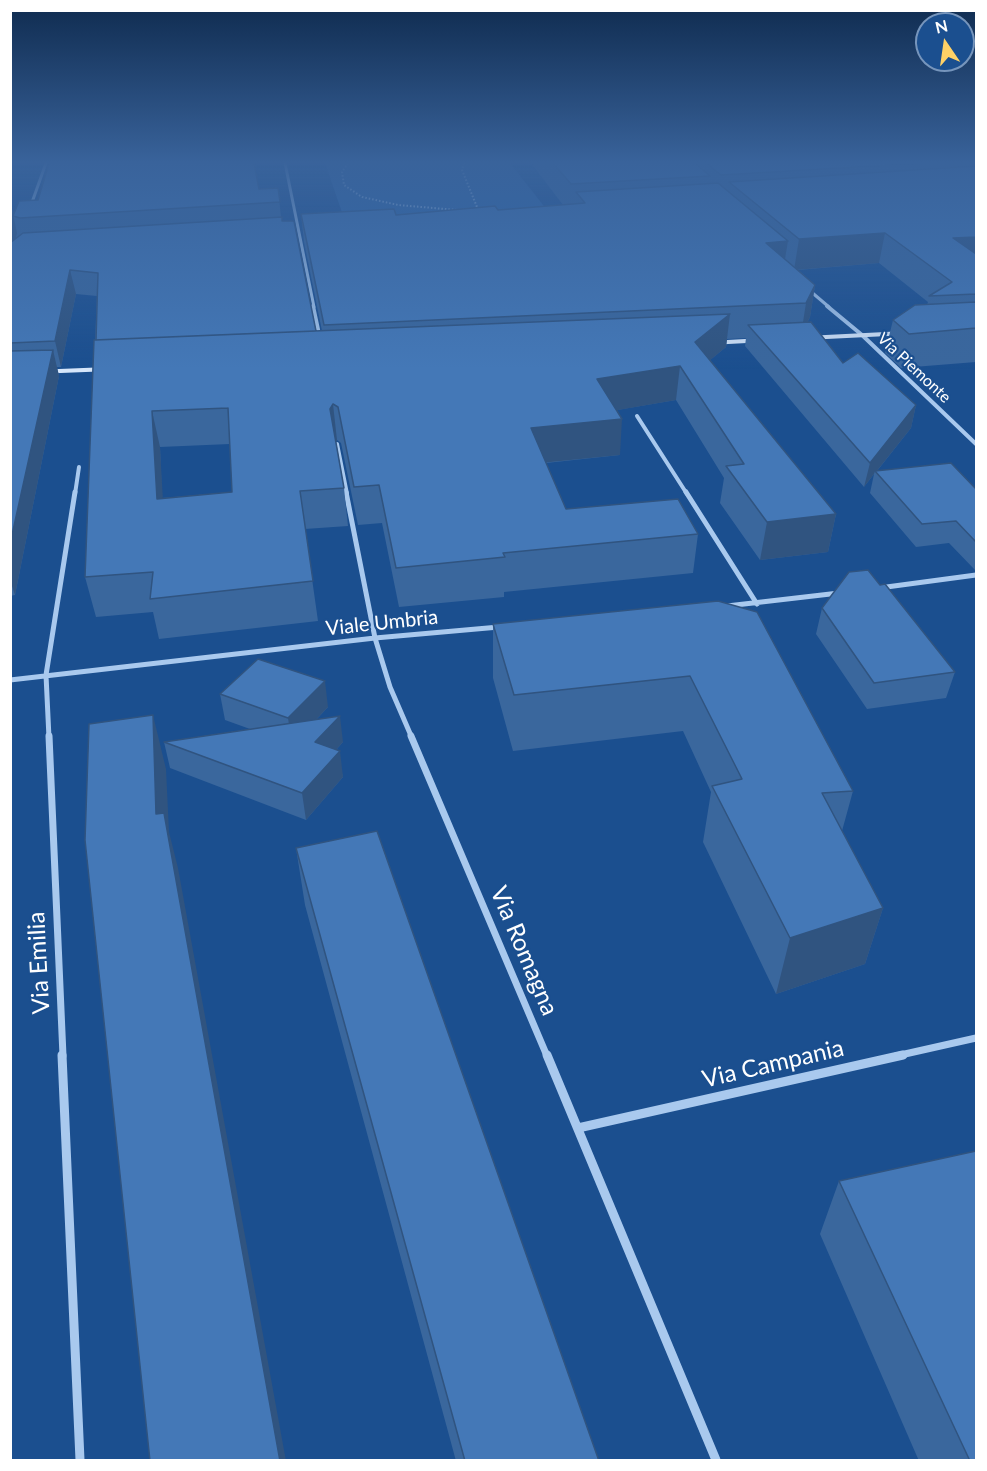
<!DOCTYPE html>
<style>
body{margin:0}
#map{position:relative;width:987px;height:1471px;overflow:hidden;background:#1b4f8f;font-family:Lato,sans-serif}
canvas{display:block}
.frame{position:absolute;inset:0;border:12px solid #fff;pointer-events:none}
.north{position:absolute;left:915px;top:12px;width:60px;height:60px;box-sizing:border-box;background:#1b4f8f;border:2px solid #7695bc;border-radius:50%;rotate:347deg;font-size:16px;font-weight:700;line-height:24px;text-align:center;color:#fff}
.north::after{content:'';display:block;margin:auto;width:21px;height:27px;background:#ffd166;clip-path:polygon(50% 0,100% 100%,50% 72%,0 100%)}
</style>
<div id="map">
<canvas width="987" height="1471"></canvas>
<div class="frame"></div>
<div class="north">N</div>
</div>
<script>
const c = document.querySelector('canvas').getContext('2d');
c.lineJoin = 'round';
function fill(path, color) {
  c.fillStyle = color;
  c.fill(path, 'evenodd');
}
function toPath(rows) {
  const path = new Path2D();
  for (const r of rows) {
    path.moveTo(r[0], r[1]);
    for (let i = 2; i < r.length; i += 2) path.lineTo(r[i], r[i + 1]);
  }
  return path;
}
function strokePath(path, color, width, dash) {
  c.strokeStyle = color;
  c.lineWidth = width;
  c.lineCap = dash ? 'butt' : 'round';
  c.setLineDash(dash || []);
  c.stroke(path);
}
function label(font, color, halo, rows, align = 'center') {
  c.font = font + ' Lato,sans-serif';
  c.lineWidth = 4.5;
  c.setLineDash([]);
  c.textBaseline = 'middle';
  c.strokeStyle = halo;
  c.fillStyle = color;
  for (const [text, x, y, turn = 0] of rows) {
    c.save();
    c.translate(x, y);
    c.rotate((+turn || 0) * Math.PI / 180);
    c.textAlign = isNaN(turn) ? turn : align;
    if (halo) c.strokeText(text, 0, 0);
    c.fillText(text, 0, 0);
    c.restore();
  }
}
fill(toPath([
 [325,163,510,163,547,210,346,224]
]), '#2e69ad');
strokePath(toPath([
 [348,163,342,172,344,185,362,197,398,205,457,210],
 [464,163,462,170,479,212]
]), '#a9c9ee', 2, [1.5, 2]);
strokePath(toPath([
 [285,163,314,307],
 [30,208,46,163],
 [809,290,829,307]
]), '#a9c9ee', 3);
strokePath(toPath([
 [313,306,320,339],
 [827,306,862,335,976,444],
 [637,416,687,494],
 [337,444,347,494],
 [75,494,79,467]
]), '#a9c9ee', 4);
strokePath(toPath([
 [346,492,375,638,390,687,412,738],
 [686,492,757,604],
 [879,588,976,575],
 [727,606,839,593],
 [10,680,375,638,499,627],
 [49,738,46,675,75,492]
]), '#a9c9ee', 5);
strokePath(toPath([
 [49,736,63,1056],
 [411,736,547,1056],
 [896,1056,976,1038]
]), '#a9c9ee', 7);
strokePath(toPath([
 [62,1055,80,1460],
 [547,1055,716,1460],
 [578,1128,903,1055]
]), '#a9c9ee', 9);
fill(toPath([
 [905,331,909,333,908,335,806,340,802,338,806,336,905,331],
 [762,338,765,338,765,342,710,345,706,343,710,341,762,338],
 [108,367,112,369,111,371,10,375,10,371,108,367]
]), '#d6e6fa');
fill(toPath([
 [531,163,976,163,976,362,901,368,885,353,893,320,927,305,928,302,879,263,798,270,815,285,810,317,807,323,843,363,916,405,911,428,877,471,976,489,976,571,975,570,949,543,916,547,870,493,874,474,864,487,745,346,746,338,727,339,726,347,710,360,836,514,828,552,760,560,720,503,724,478,676,400,617,410,620,455,546,463,566,509,698,534,693,573,504,592,504,597,399,607,382,523,358,525,341,443,337,440,336,441,344,488,348,526,305,529,318,621,159,639,153,612,96,617,85,577,97,296,76,294,61,367,57,367,59,376,15,595,10,596,10,209,12,209,14,214,259,189,278,188,281,217,316,331,322,331,304,242,301,214,396,215,498,210,563,205],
 [230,444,232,492,162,498,160,447],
 [880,585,955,672,946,698,867,709,816,634,822,608],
 [718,601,853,791,842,831,883,908,865,964,776,994,703,842,711,792,683,731,513,751,493,678,493,624],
 [220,694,328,707,316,720,343,742,336,750,343,777,306,820,170,768,164,742,250,729,225,720],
 [296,848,599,1461,456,1461,305,905],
 [839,1181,976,1461,919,1461,820,1234]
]), '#3a679d');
fill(toPath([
 [12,209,17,233,10,261,10,215],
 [885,233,879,263,794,270,799,239],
 [976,237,976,267,953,238],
 [788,241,783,271,766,243],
 [70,270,76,294,61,367,55,341],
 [815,285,810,317,801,335,806,303],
 [730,314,726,347,691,376,695,342],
 [53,350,59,376,15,595,10,580,10,544],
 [680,366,676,400,595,414,597,379],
 [333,404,337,440,333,445,330,409],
 [916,405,911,428,876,472,875,471,874,474,864,487,870,463],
 [152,411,160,447,165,537,157,499],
 [622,419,620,455,530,464,531,428],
 [836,514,828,552,760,560,767,522],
 [325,681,328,707,292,745,288,718],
 [153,715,166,769,169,832,178,868,286,1461,280,1461,156,814],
 [340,716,343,742,319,769,315,742],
 [340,751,343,777,306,820,302,793],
 [883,908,865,964,776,994,790,938]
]), '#305480');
const building = toPath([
 [49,163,254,163,259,189,278,188,280,202,20,218,13,216,19,201,38,200,49,163],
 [553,163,695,163,710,176,571,184,553,163],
 [706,163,925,163,721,175,706,163],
 [976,166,976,237,953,238,976,254,976,294,929,296,952,282,885,233,799,239,729,182,976,166],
 [718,183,788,241,766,243,815,285,806,303,324,325,301,214,394,209,396,215,495,206,498,210,585,203,576,192,718,183],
 [282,217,282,221,294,221,316,331,96,340,98,273,70,270,55,341,10,343,10,243,23,233,282,217],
 [976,302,976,328,909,334,893,320,915,305,976,302],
 [730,314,695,342,836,514,767,522,726,466,744,464,680,366,597,379,622,419,531,428,566,509,678,499,698,534,503,553,505,557,396,568,379,485,354,487,338,407,333,404,330,409,344,488,300,491,313,581,150,599,153,572,85,577,94,340,730,314],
 [228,408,232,492,157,499,152,411,228,408],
 [811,322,843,363,858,353,916,405,870,463,748,325,811,322],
 [53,350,10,544,10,351,53,350],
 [951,463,976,489,976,542,956,521,922,524,875,471,951,463],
 [868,570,880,585,885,584,955,672,874,683,822,608,849,572,868,570],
 [718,601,757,612,853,791,822,793,883,908,790,938,712,786,742,779,690,676,514,695,493,624,718,601],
 [258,659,325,681,288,718,220,694,258,659],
 [153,715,156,814,164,813,280,1461,150,1461,85,840,89,724,153,715],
 [340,716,315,742,340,751,302,793,164,742,340,716],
 [377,831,599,1461,465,1461,296,848,377,831],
 [976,1151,976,1461,970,1461,839,1181,976,1151]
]);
fill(building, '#4478b7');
strokePath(building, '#305480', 1.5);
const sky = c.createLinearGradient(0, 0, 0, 369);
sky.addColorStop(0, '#0f2b4f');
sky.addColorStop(0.44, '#39639b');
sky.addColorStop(1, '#39639b00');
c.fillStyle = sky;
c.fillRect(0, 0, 987, 369);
label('16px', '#fff', '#1b4f8f', [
 ["Via Piemonte",914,368,43]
]);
label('20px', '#fff', '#1b4f8f', [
 ["Viale Umbria",382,623,-6]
]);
label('24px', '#fff', '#1b4f8f', [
 ["Via Romagna",524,951,67],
 ["Via Emilia",39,963,-93],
 ["Via Campania",773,1064,-13]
]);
</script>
